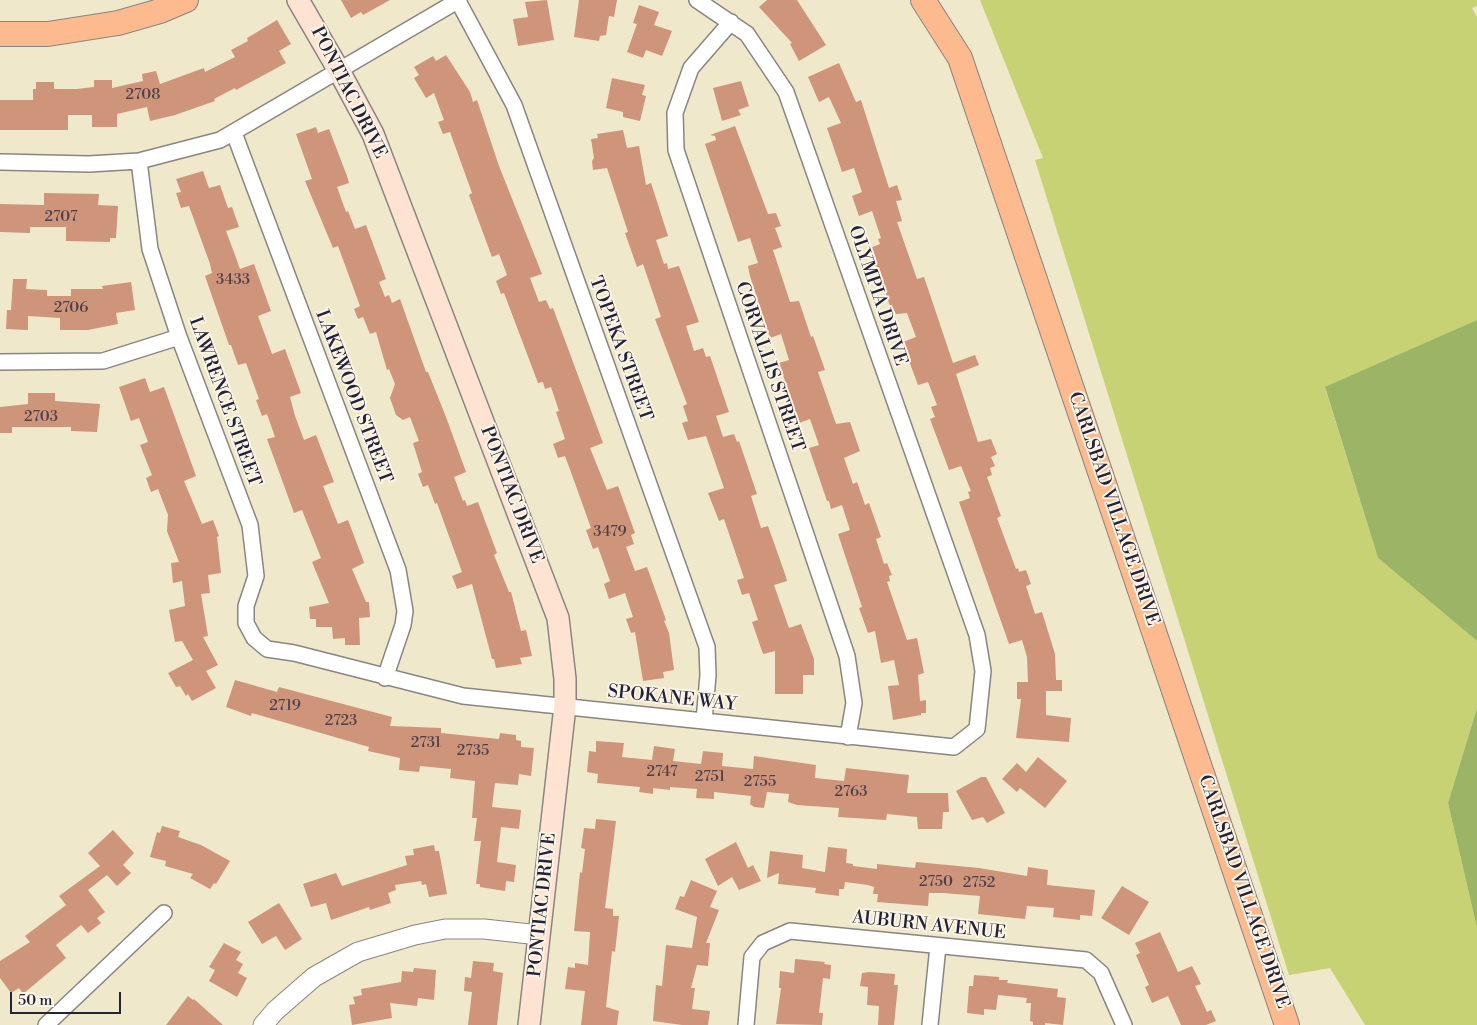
<!DOCTYPE html>
<style>
body{margin:0}
#map{position:relative;width:1477px;height:1025px;overflow:hidden;background:#f0e8ca;font-family:"Libre Bodoni",serif}
canvas{display:block}
.scale{position:absolute;left:10px;top:992px;width:111px;height:22px;box-sizing:border-box;border:2px solid #22223b;border-top:0;padding-left:6px;font-size:15px;line-height:18px;white-space:nowrap;color:#22223b;-webkit-text-stroke:4px #fcf5e5;paint-order:stroke}
</style>
<div id="map">
<canvas width="1477" height="1025"></canvas>
<div class="scale">50 m</div>
</div>
<script>
const c = document.querySelector('canvas').getContext('2d');
c.lineJoin = 'round';
function fill(path, color) {
  c.fillStyle = color;
  c.fill(path, 'evenodd');
}
function toPath(rows) {
  const path = new Path2D();
  for (const r of rows) {
    path.moveTo(r[0], r[1]);
    for (let i = 2; i < r.length; i += 2) path.lineTo(r[i], r[i + 1]);
  }
  return path;
}
function strokePath(path, color, width, dash) {
  c.strokeStyle = color;
  c.lineWidth = width;
  c.lineCap = dash ? 'butt' : 'round';
  c.setLineDash(dash || []);
  c.stroke(path);
}
function label(font, color, halo, rows, align = 'center') {
  c.font = font + ' "Libre Bodoni",serif';
  c.lineWidth = 4;
  c.setLineDash([]);
  c.textBaseline = 'middle';
  c.strokeStyle = halo;
  c.fillStyle = color;
  for (const [text, x, y, turn = 0] of rows) {
    c.save();
    c.translate(x, y);
    c.rotate((+turn || 0) * Math.PI / 180);
    c.textAlign = isNaN(turn) ? turn : align;
    if (halo) c.strokeText(text, 0, 0);
    c.fillText(text, 0, 0);
    c.restore();
  }
}
fill(toPath([
 [980,0,1477,0,1477,6,1472,8,1477,17,1477,320,1325,388,1378,558,1477,641,1477,708,1448,803,1477,928,1477,1025,1365,1025,1330,968,1289,975,1035,160,1043,158]
]), '#c6d274');
fill(toPath([
 [1477,320,1477,641,1378,558,1325,387],
 [1477,708,1477,928,1448,803]
]), '#9cb466');
fill(toPath([
 [341,0,390,0,363,15,361,12,351,18],
 [547,0,554,40,518,46,513,19,528,17,525,2],
 [579,0,617,0,614,17,609,16,606,35,600,36,599,41,574,37],
 [767,0,797,0,826,45,799,61,790,44,792,43,759,7],
 [639,5,659,12,654,25,672,31,662,56,646,50,643,58,627,52,637,24,633,23],
 [277,20,291,44,279,51,286,63,236,90,235,88,214,99,215,101,175,115,150,121,147,107,117,114,117,127,92,127,92,115,68,115,68,130,0,130,0,100,33,100,33,89,36,89,36,82,54,82,54,89,77,89,94,87,94,80,112,80,112,88,143,81,142,74,156,71,160,84,204,68,205,72,235,57,231,50,248,41,247,38],
 [446,55,470,92,473,102,477,100,499,166,542,274,530,278,539,302,546,300,550,309,553,308,603,443,590,448,607,490,618,486,635,533,631,535,634,544,626,547,635,571,647,567,666,620,664,621,669,633,674,670,663,672,664,678,643,681,635,632,631,633,626,619,633,617,625,593,609,599,604,584,610,581,598,547,593,549,586,530,591,528,572,475,565,456,558,458,553,444,565,439,556,412,559,411,551,387,545,389,543,382,538,383,504,293,501,294,496,281,507,275,499,254,492,257,469,195,472,193,450,132,443,134,438,122,444,120,434,93,426,98,414,78,419,75,414,67,433,56,436,61],
 [839,63,856,102,861,100,889,188,897,185,902,200,896,201,902,221,897,222,917,279,924,277,953,363,975,355,979,365,956,374,978,442,991,439,997,454,991,457,995,466,990,468,992,475,987,477,1001,516,997,518,1016,569,1018,568,1019,572,1026,570,1031,584,1026,586,1035,614,1042,612,1055,654,1056,680,1062,680,1062,691,1046,691,1046,715,1071,718,1069,742,1016,738,1021,699,1017,699,1017,682,1028,682,1027,657,1022,640,1009,644,959,502,970,498,968,492,971,491,961,466,949,470,930,419,935,417,931,407,937,405,928,382,918,385,905,350,903,342,916,337,907,313,896,314,893,308,891,309,870,248,880,244,878,239,881,238,872,211,859,216,852,196,862,192,854,168,842,172,827,128,841,123,829,97,819,102,808,77],
 [612,78,645,85,642,95,646,96,640,121,623,117,623,112,606,108],
 [741,81,749,106,738,110,741,115,722,121,713,88],
 [735,126,768,214,776,213,781,226,775,228,782,247,773,250,790,302,799,301,811,337,813,336,825,370,818,372,836,424,850,422,860,451,844,458,853,484,857,482,865,505,869,503,881,537,876,539,884,564,887,563,892,575,889,576,890,581,887,582,907,640,917,638,924,673,918,675,920,701,926,700,926,713,921,713,921,715,893,720,888,686,899,685,894,660,881,663,875,631,868,633,859,608,862,607,838,534,850,530,842,505,831,509,829,501,827,501,809,448,819,445,810,419,799,423,779,363,789,360,781,334,770,338,750,276,748,266,758,263,750,238,738,242,705,144,716,140,715,136,710,135],
 [316,127,318,133,329,129,347,176,349,183,337,187,346,212,348,211,355,229,366,225,386,279,379,282,385,297,389,295,392,303,400,299,426,372,428,372,446,417,466,472,454,477,463,501,465,500,467,506,478,502,497,553,494,555,509,592,511,592,521,631,526,630,532,656,520,658,522,664,496,668,494,659,492,659,472,584,457,589,452,576,462,572,437,503,435,504,428,485,423,487,418,474,422,472,413,443,419,441,410,417,403,420,396,415,390,398,395,384,389,369,387,370,376,332,370,334,363,317,358,319,354,309,360,306,338,246,333,248,305,181,312,179,296,134],
 [623,130,627,148,639,146,646,185,651,183,668,236,656,240,664,264,667,263,668,269,679,266,699,322,686,326,694,351,703,348,706,357,710,356,729,412,716,416,723,437,734,434,737,442,739,441,757,494,751,496,761,528,768,526,785,574,787,581,774,585,789,628,801,624,814,659,814,675,803,675,803,694,775,694,775,651,763,654,752,622,758,620,749,593,742,595,737,580,744,578,726,525,724,519,719,521,708,493,724,488,706,436,688,440,682,423,688,421,683,406,687,404,655,319,661,317,643,264,637,267,625,233,628,232,607,168,593,170,592,161,594,158,591,139,598,138,597,134],
 [203,171,209,188,220,185,228,208,232,207,239,227,226,231,235,255,240,269,254,264,271,311,258,316,272,354,285,349,301,393,290,397,295,416,304,440,316,435,334,482,323,486,338,524,348,520,362,557,364,563,352,569,366,602,369,602,370,617,359,618,360,645,345,645,345,638,333,639,332,627,316,627,316,619,310,619,309,607,329,603,312,562,321,558,302,510,294,513,267,439,275,437,267,414,262,416,256,400,259,399,246,363,238,365,231,345,229,345,205,276,212,273,210,264,189,206,181,208,176,193,181,192,176,179],
 [44,193,99,194,98,205,118,206,116,238,110,238,110,242,66,241,66,227,30,227,30,233,0,232,0,204,44,205],
 [13,279,27,279,26,289,47,290,47,296,71,296,71,289,103,289,102,286,131,282,135,310,116,313,118,324,88,330,60,330,60,318,28,316,28,330,6,329,7,310,11,310],
 [145,378,150,392,164,387,196,476,184,481,202,524,213,520,219,536,217,537,221,573,208,575,210,593,201,594,208,636,203,637,218,665,206,671,216,688,192,701,188,694,186,696,180,686,176,687,168,673,193,660,182,641,175,642,169,610,185,606,182,581,173,583,171,563,179,562,167,531,168,515,158,489,151,492,146,478,152,475,140,445,148,442,139,418,131,421,119,387],
 [28,393,55,393,55,401,100,404,97,432,71,431,71,427,12,427,12,433,0,433,0,407,28,404],
 [235,680,277,692,279,687,392,717,390,726,441,728,441,733,499,739,500,733,516,735,516,740,521,741,521,747,534,748,531,776,519,774,518,785,495,783,492,807,521,810,519,829,501,827,497,862,516,865,514,882,506,881,505,891,480,887,480,884,476,884,481,841,474,841,477,818,472,818,475,781,450,778,451,769,420,766,419,772,399,770,400,758,368,751,369,747,252,713,251,716,226,707],
 [596,741,624,743,622,757,652,760,654,746,675,749,673,761,701,764,703,751,723,753,722,766,753,769,754,756,816,765,815,778,844,781,846,768,909,775,907,793,948,793,949,812,943,812,942,829,918,829,917,817,887,814,886,820,838,817,839,808,797,805,788,802,789,794,767,792,764,808,754,807,750,804,751,796,714,792,714,799,696,798,697,789,670,787,670,790,653,788,653,794,639,792,640,787,597,783,598,774,587,772,589,751,596,752],
 [1038,757,1067,781,1045,808,1020,788,1017,792,1002,779,1017,763,1026,772],
 [981,777,986,777,1005,813,987,823,983,817,972,820,956,791],
 [596,819,616,821,605,908,613,909,613,916,619,916,615,952,612,951,606,1007,619,1011,617,1025,581,1025,585,991,565,989,568,967,575,968,575,963,588,965,590,932,574,931,580,872,582,873,585,849,581,848,584,828,595,829],
 [162,826,180,831,178,837,201,845,230,861,216,884,214,883,210,889,190,878,193,874,165,866,166,861,150,857,157,832,160,833],
 [113,830,134,853,123,865,131,873,117,886,107,875,88,890,105,912,97,918,101,923,88,933,81,925,56,945,66,958,23,994,19,988,11,993,0,978,0,961,30,942,25,936,66,905,59,896,100,866,88,853],
 [736,842,748,868,753,865,761,881,739,890,732,877,718,886,705,859],
 [434,845,435,851,439,851,447,894,429,897,426,884,422,885,421,881,395,885,396,890,388,893,391,903,370,910,369,907,331,920,326,903,311,907,303,884,336,873,342,886,407,865,405,856,414,855,413,849],
 [828,847,847,849,846,863,853,864,853,866,877,869,877,864,915,868,916,862,979,868,1027,876,1028,867,1048,870,1047,885,1095,890,1092,916,1080,915,1080,920,1053,917,1054,908,1027,906,1025,919,978,914,980,896,943,893,929,893,928,906,877,902,878,894,873,894,874,887,868,885,845,882,844,889,839,889,839,896,815,893,816,888,778,884,779,873,767,878,770,851,803,855,802,868,825,872],
 [691,880,717,891,710,907,719,910,706,943,710,943,708,966,697,965,691,988,695,988,692,1009,710,1011,708,1025,682,1025,653,1021,656,985,662,986,666,945,692,948,697,917,675,909,680,896,684,897],
 [1122,886,1149,902,1129,935,1101,918],
 [279,903,302,939,285,950,276,936,262,944,248,922],
 [1160,932,1178,972,1192,966,1201,984,1195,986,1207,1012,1211,1010,1216,1021,1206,1025,1181,1025,1168,996,1152,1003,1145,987,1149,985,1136,955,1140,953,1135,943],
 [224,943,241,952,236,960,243,964,238,973,247,978,237,997,209,981,215,970,209,967],
 [795,959,825,962,824,964,831,965,830,979,823,978,819,1013,823,1013,822,1025,776,1024,781,988,779,988,780,971,794,973],
 [473,961,494,963,493,971,503,973,497,1025,468,1025,472,992,464,991,465,977,471,978],
 [414,968,436,970,434,1000,418,998,417,1006,390,1003,392,1018,352,1025,349,1005,355,1004,353,997,362,995,361,989,401,982,402,971,413,972],
 [869,972,895,974,894,985,898,985,894,1025,878,1025,879,1006,867,1005,868,987,860,986,862,973],
 [974,975,999,977,999,980,1008,980,1007,983,1058,989,1057,997,1066,998,1063,1025,1045,1023,1045,1025,1033,1025,1033,1022,1030,1021,1031,1003,1026,1003,1027,998,998,995,996,1010,984,1009,984,1015,967,1013,969,986,973,986],
 [188,996,193,1000,194,999,223,1025,166,1025]
]), '#cf957a');
const minor = toPath([
 [458,1,514,105,707,647,708,675,704,721],
 [731,22,691,68,675,113,676,150,847,656,854,703,848,737],
 [234,133,398,570,405,611,403,625,385,678],
 [139,161,150,249,179,337,250,525,256,576,246,606,246,623,254,638,267,649,294,653,463,696,954,747,977,729,983,671,977,635,786,92,747,34,697,0],
 [0,162,89,164,139,161,220,140,459,0],
 [0,362,103,361,179,337],
 [46,1025,164,913],
 [746,1025,752,957,763,943,790,931,1086,960,1101,973,1124,1025],
 [930,1025,938,946]
]);
const tertiary = toPath([
 [263,1025,275,1011,314,977,358,952,415,935,445,929,484,929,539,935]
]);
const secondary = toPath([
 [298,0,338,69,373,134,558,618,565,679,565,706,529,1025]
]);
const primary = toPath([
 [923,0,960,58,1287,1025],
 [0,34,48,34,118,23,160,11,186,0]
]);
strokePath(minor, '#898582', 18);
strokePath(tertiary, '#898582', 21);
strokePath(secondary, '#898582', 24);
strokePath(primary, '#898582', 26);
strokePath(minor, '#fff', 15);
strokePath(tertiary, '#fff', 19);
strokePath(secondary, '#fee3d2', 21);
strokePath(primary, '#fcba8e', 24);
label('15px', '#4d3f4b', null, [
 ["2708",143,95],
 ["2707",61,217],
 ["3433",233,280],
 ["2706",71,308],
 ["2703",41,417],
 ["3479",610,532],
 ["2719",285,706],
 ["2723",341,721],
 ["2731",426,743],
 ["2735",473,751],
 ["2747",662,772],
 ["2751",710,777],
 ["2755",760,782],
 ["2763",851,792],
 ["2750",936,882],
 ["2752",979,883]
]);
label('18px', '#22223b', '#fcf5e5', [
 ["PONTIAC DRIVE",348,93,63],
 ["OLYMPIA DRIVE",877,296,71],
 ["TOPEKA STREET",620,349,70],
 ["CORVALLIS STREET",769,367,71],
 ["LAKEWOOD STREET",353,397,69],
 ["LAWRENCE STREET",224,402,70],
 ["PONTIAC DRIVE",511,495,69],
 ["CARLSBAD VILLAGE DRIVE",1113,509,71],
 ["SPOKANE WAY",672,699,6],
 ["CARLSBAD VILLAGE DRIVE",1243,892,71],
 ["PONTIAC DRIVE",543,905,-84],
 ["AUBURN AVENUE",929,926,6]
]);
</script>
